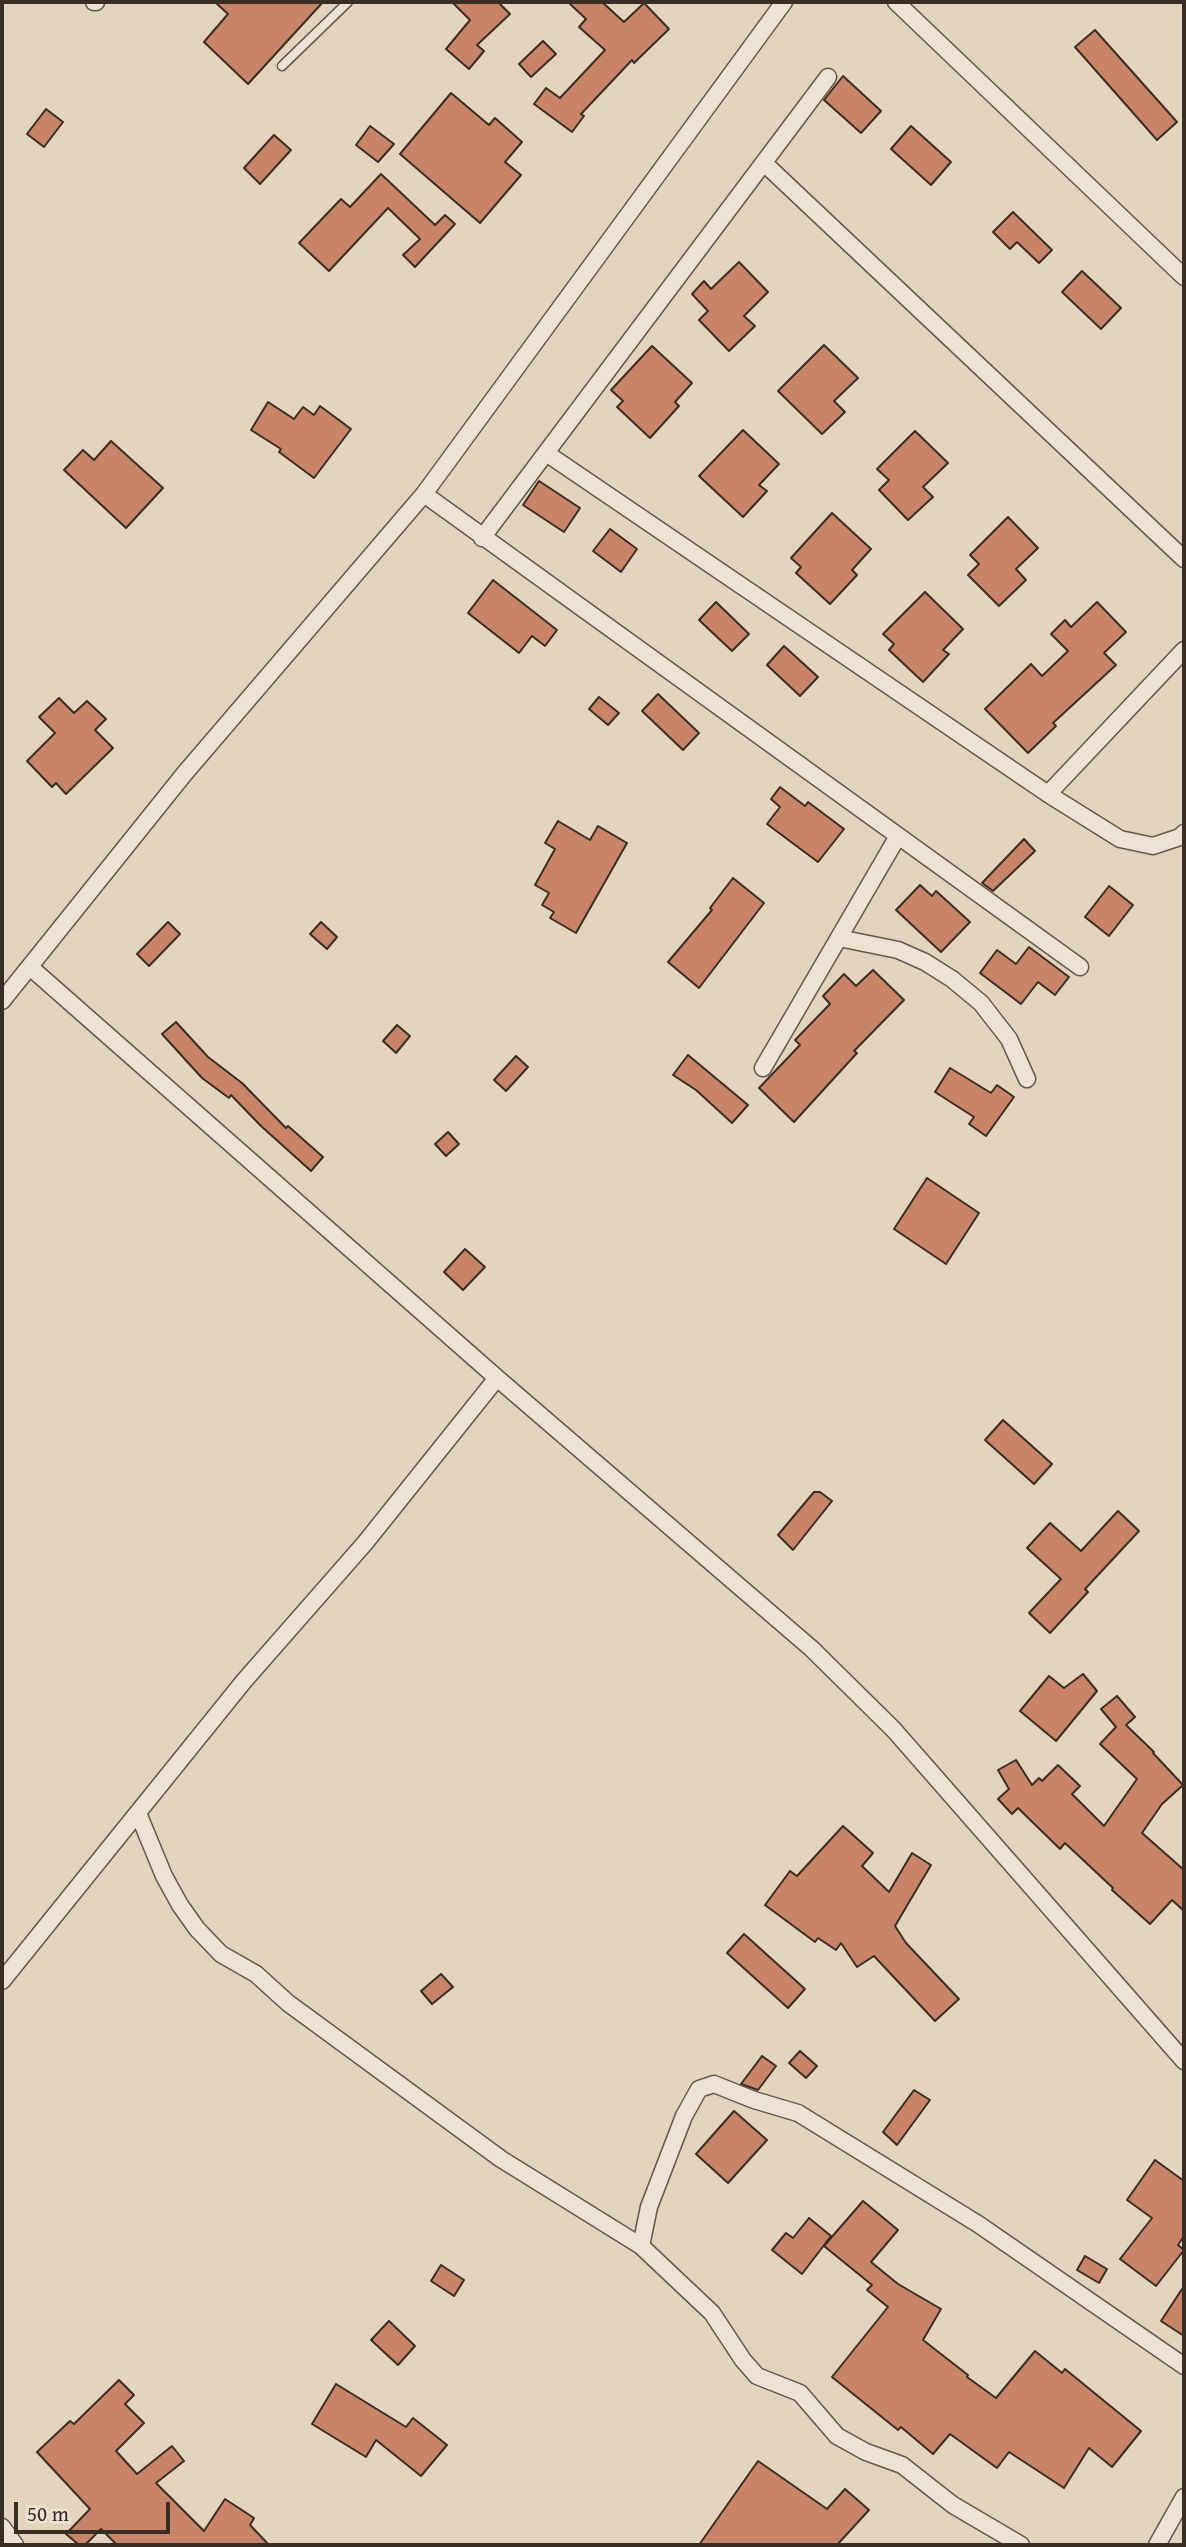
<!DOCTYPE html>
<style>
body{margin:0}
#map{position:relative;width:1186px;height:2547px;overflow:hidden;background:#e3d4bd;font-family:"Gentium Book Plus",serif}
canvas{display:block}
.frame{position:absolute;inset:0;border:4px solid #392e23;pointer-events:none}
.scale{position:absolute;left:14px;top:2502px;width:156px;height:32px;box-sizing:border-box;border:4px solid #392e23;border-top:0;padding-left:9px;font-size:21px;line-height:24px;white-space:nowrap;color:#392e23;-webkit-text-stroke:5px #ede3d4;paint-order:stroke}
</style>
<div id="map">
<canvas width="1186" height="2547"></canvas>
<div class="frame"></div>
<div class="scale">50 m</div>
</div>
<script>
const c = document.querySelector('canvas').getContext('2d');
c.lineJoin = 'round';
function fill(path, color) {
  c.fillStyle = color;
  c.fill(path, 'evenodd');
}
function toPath(rows) {
  const path = new Path2D();
  for (const r of rows) {
    path.moveTo(r[0], r[1]);
    for (let i = 2; i < r.length; i += 2) path.lineTo(r[i], r[i + 1]);
  }
  return path;
}
function strokePath(path, color, width, dash) {
  c.strokeStyle = color;
  c.lineWidth = width;
  c.lineCap = dash ? 'butt' : 'round';
  c.setLineDash(dash || []);
  c.stroke(path);
}
const building = toPath([
 [215,2,323,2,248,84,204,42,228,14,215,2],
 [452,2,498,2,510,14,477,45,484,51,469,69,446,49,470,20,452,2],
 [568,2,602,2,624,22,644,3,669,29,634,63,632,60,581,114,584,116,572,132,534,104,546,88,560,98,605,50,579,27,586,19,568,2],
 [1095,30,1177,122,1157,140,1075,47,1095,30],
 [543,41,556,54,531,77,519,64,543,41],
 [843,76,881,111,861,133,824,100,843,76],
 [451,93,489,125,495,118,522,142,505,162,521,175,480,223,400,154,451,93],
 [46,109,63,122,44,147,27,134,46,109],
 [370,126,394,144,378,162,356,145,370,126],
 [911,126,951,162,931,185,891,149,911,126],
 [274,135,291,150,260,184,244,168,274,135],
 [381,174,435,225,445,215,455,224,415,267,403,255,420,239,388,208,329,271,299,243,341,199,350,207,381,174],
 [1013,212,1052,250,1039,263,1017,242,1010,249,993,232,1013,212],
 [739,262,768,292,744,316,755,326,729,351,699,320,708,311,692,294,704,281,711,289,739,262],
 [1082,271,1121,308,1101,329,1062,292,1082,271],
 [824,345,858,378,834,401,845,412,822,434,778,391,824,345],
 [652,346,692,383,675,402,679,406,650,438,617,407,623,401,611,390,652,346],
 [268,402,294,419,303,407,314,415,320,406,351,429,314,478,279,452,281,449,251,430,268,402],
 [743,430,779,464,759,485,767,491,743,517,699,476,743,430],
 [915,431,948,463,923,487,933,497,908,520,879,490,889,480,877,469,915,431],
 [111,441,163,488,126,528,64,470,83,450,94,460,111,441],
 [539,481,580,508,564,532,523,505,539,481],
 [832,513,871,549,852,570,857,575,830,604,796,573,801,567,791,558,832,513],
 [1008,517,1038,548,1016,569,1026,580,999,606,968,575,979,564,970,555,1008,517],
 [610,529,637,549,621,572,593,551,610,529],
 [493,580,557,630,545,646,532,636,519,653,468,613,493,580],
 [925,592,963,629,943,650,949,654,923,682,889,650,894,644,883,634,925,592],
 [716,602,749,634,732,651,699,620,716,602],
 [1097,602,1126,632,1104,653,1116,665,1053,723,1056,726,1028,753,985,709,1031,664,1042,676,1068,651,1051,634,1065,620,1071,627,1097,602],
 [784,646,818,677,800,696,767,665,784,646],
 [658,694,699,733,683,750,642,711,658,694],
 [599,697,619,713,608,725,589,709,599,697],
 [59,698,74,713,87,701,106,719,95,730,113,748,66,794,56,783,52,787,27,761,55,733,39,717,59,698],
 [780,787,805,806,808,802,844,829,818,862,767,824,780,807,771,799,780,787],
 [558,821,590,840,598,826,627,843,576,933,550,918,554,912,542,905,549,893,535,885,555,849,545,843,558,821],
 [1024,839,1035,851,993,891,982,883,1024,839],
 [733,878,764,903,699,988,668,962,712,910,710,908,733,878],
 [920,885,932,896,936,891,970,922,941,952,896,910,920,885],
 [1109,886,1133,905,1109,936,1085,917,1109,886],
 [168,922,180,934,149,966,137,954,168,922],
 [321,922,337,937,327,949,310,934,321,922],
 [1029,947,1069,977,1055,995,1038,982,1021,1004,980,973,997,950,1016,964,1029,947],
 [873,970,904,1000,854,1051,857,1053,794,1122,759,1088,800,1045,795,1040,830,1004,823,996,844,974,856,986,873,970],
 [176,1022,208,1057,242,1083,286,1128,288,1126,323,1157,311,1171,261,1126,231,1095,229,1098,202,1078,162,1034,176,1022],
 [397,1025,410,1036,396,1053,383,1041,397,1025],
 [688,1055,748,1105,732,1123,696,1090,673,1075,688,1055],
 [516,1056,528,1067,506,1091,494,1080,516,1056],
 [950,1068,991,1093,997,1085,1014,1097,986,1136,969,1124,974,1117,935,1092,950,1068],
 [448,1132,459,1144,446,1156,435,1144,448,1132],
 [927,1178,979,1213,946,1264,894,1229,927,1178],
 [465,1249,485,1267,463,1290,444,1272,465,1249],
 [1003,1420,1052,1464,1034,1484,985,1440,1003,1420],
 [814,1492,820,1492,832,1501,793,1550,778,1535,814,1492],
 [1118,1511,1139,1531,1085,1589,1088,1592,1050,1633,1029,1613,1061,1579,1027,1548,1050,1523,1081,1551,1118,1511],
 [1083,1674,1097,1691,1056,1741,1020,1711,1049,1676,1064,1688,1083,1674],
 [1117,1696,1135,1717,1126,1725,1154,1752,1153,1753,1183,1785,1162,1804,1142,1833,1184,1870,1184,1911,1172,1900,1150,1924,1112,1890,1113,1888,1065,1843,1060,1849,1018,1808,1012,1814,998,1799,1009,1789,998,1770,1016,1760,1032,1785,1039,1778,1042,1781,1058,1765,1080,1786,1072,1794,1104,1826,1137,1779,1100,1744,1116,1727,1101,1709,1117,1696],
 [843,1826,873,1853,862,1866,889,1892,912,1853,931,1865,895,1926,906,1943,959,1999,935,2021,874,1956,857,1967,841,1943,836,1950,818,1938,815,1942,765,1905,790,1871,797,1876,843,1826],
 [744,1934,805,1989,788,2008,727,1953,744,1934],
 [441,1974,453,1987,432,2004,421,1991,441,1974],
 [800,2051,817,2066,806,2078,789,2063,800,2051],
 [762,2056,776,2066,758,2090,741,2084,762,2056],
 [914,2090,930,2100,897,2145,883,2132,914,2090],
 [734,2111,767,2140,728,2183,696,2154,734,2111],
 [1155,2160,1184,2181,1184,2236,1178,2245,1184,2250,1156,2286,1120,2259,1152,2218,1127,2200,1155,2160],
 [863,2201,898,2230,871,2262,898,2284,941,2309,923,2340,968,2375,967,2377,996,2398,1035,2351,1062,2373,1065,2369,1141,2431,1112,2467,1089,2448,1064,2488,1009,2452,997,2468,950,2434,933,2454,901,2427,898,2430,832,2377,888,2307,867,2290,872,2285,824,2246,863,2201],
 [809,2218,831,2236,802,2274,772,2250,786,2233,793,2238,809,2218],
 [1085,2256,1107,2269,1099,2283,1077,2270,1085,2256],
 [441,2265,464,2280,454,2296,431,2281,441,2265],
 [1184,2286,1184,2336,1161,2321,1184,2286],
 [389,2321,415,2346,398,2365,371,2340,389,2321],
 [119,2380,134,2395,125,2404,144,2423,116,2451,137,2474,172,2446,184,2461,156,2483,204,2531,225,2499,254,2518,250,2525,269,2545,117,2545,101,2529,85,2545,79,2545,66,2534,90,2509,37,2452,70,2421,74,2424,119,2380],
 [336,2384,406,2427,413,2418,447,2445,421,2476,376,2440,366,2457,312,2424,336,2384],
 [758,2461,827,2509,845,2489,869,2510,837,2545,699,2545,758,2461]
]);
fill(building, '#c98467');
strokePath(building, '#392e23', 2);
const service = toPath([
 [282,66,348,2]
]);
const minor = toPath([
 [94,2,96,2],
 [896,2,1184,277],
 [764,163,1184,559],
 [546,453,1048,794,1120,839,1153,846,1180,837,1184,833],
 [424,494,1080,967],
 [482,538,828,77],
 [1048,794,1184,650],
 [839,938,898,950,925,962,952,979,981,1003,1009,1039,1027,1079],
 [30,967,497,1378,812,1649,894,1730,1184,2061],
 [2,1001,185,773,424,494,784,2],
 [763,1068,898,836],
 [138,1813,164,1876,180,1905,197,1929,221,1954,256,1974,288,2003,501,2159,641,2246,712,2313,743,2360,757,2376,800,2393,837,2436,866,2452,902,2465,953,2505,1021,2545],
 [2,1981,244,1681,365,1543,497,1378],
 [641,2246,649,2207,684,2116,699,2089,714,2084,754,2100,798,2113,978,2224,1184,2366],
 [2,2527,15,2545],
 [1157,2545,1184,2497]
]);
strokePath(service, '#64584a', 11);
strokePath(minor, '#64584a', 19);
strokePath(service, '#ede3d4', 8);
strokePath(minor, '#ede3d4', 16);
</script>
